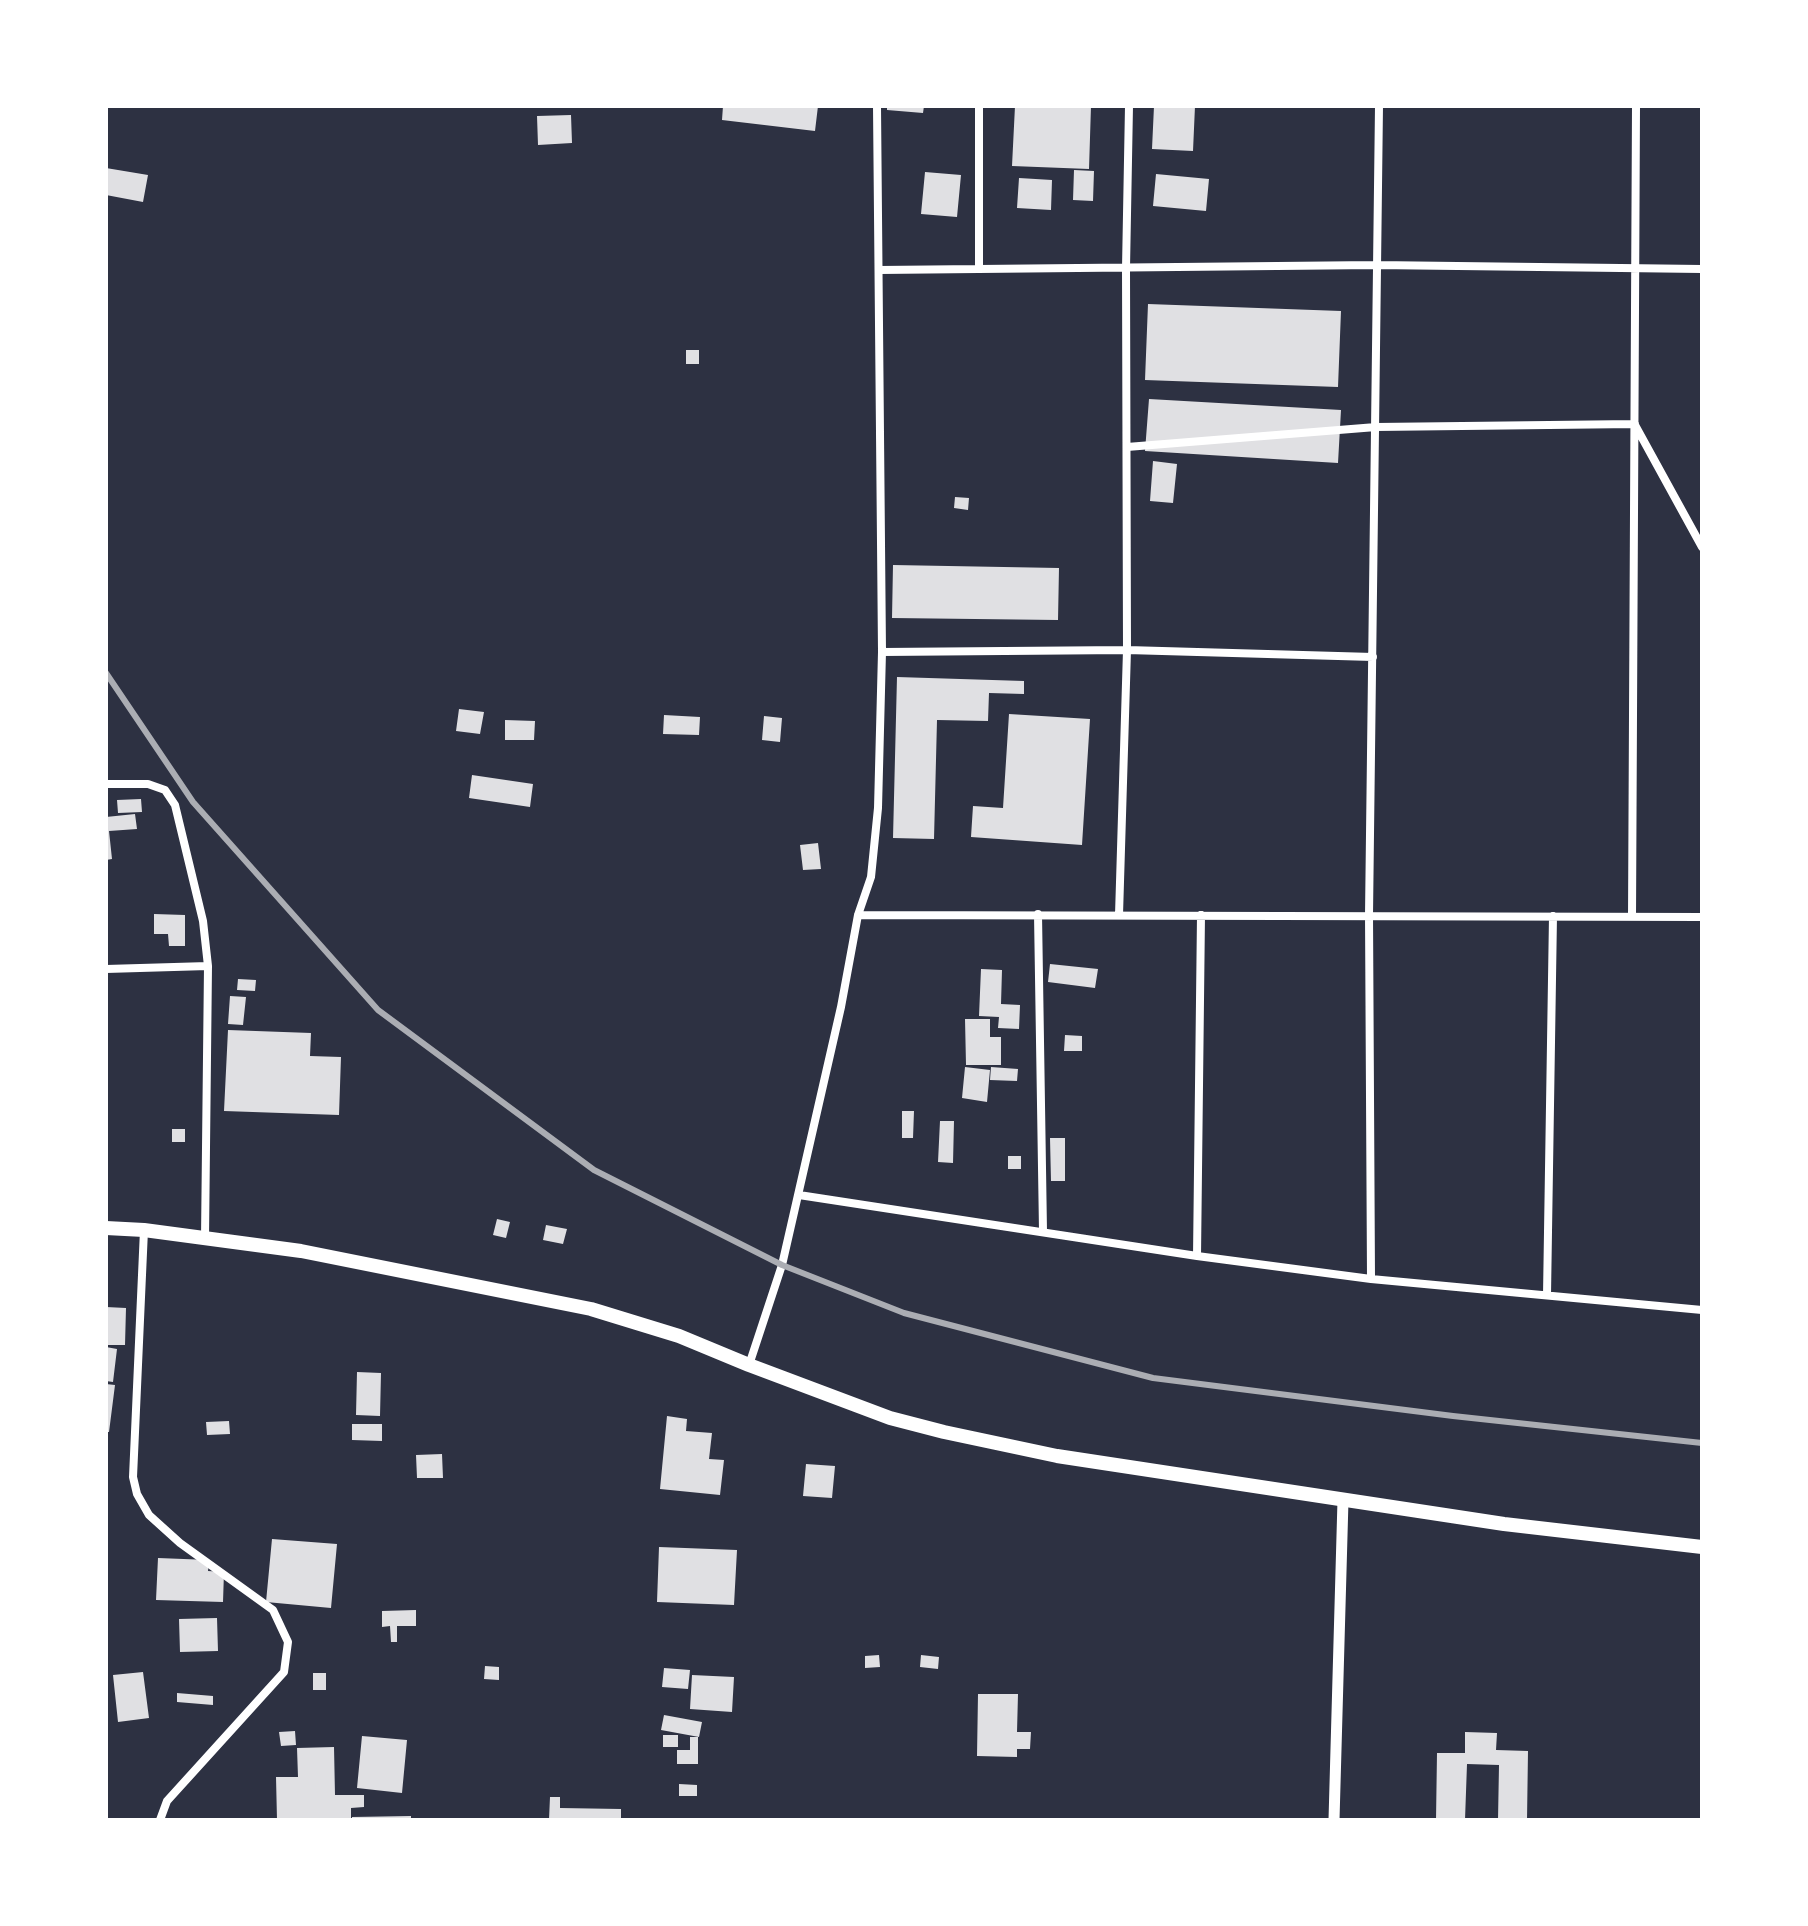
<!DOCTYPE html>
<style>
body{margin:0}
#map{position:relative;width:1808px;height:1926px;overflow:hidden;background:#2d3142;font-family:Quicksand,sans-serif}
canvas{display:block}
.frame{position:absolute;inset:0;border:108px solid #fff;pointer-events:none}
</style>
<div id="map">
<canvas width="1808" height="1926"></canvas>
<div class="frame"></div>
</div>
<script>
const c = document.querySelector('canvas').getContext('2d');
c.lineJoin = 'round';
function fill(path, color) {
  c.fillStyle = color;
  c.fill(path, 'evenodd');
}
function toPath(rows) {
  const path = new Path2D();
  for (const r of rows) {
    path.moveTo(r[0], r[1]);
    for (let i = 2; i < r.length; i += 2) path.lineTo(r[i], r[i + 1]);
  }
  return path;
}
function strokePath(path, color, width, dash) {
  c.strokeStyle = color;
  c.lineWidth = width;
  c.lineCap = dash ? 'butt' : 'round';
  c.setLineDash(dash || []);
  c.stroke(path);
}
fill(toPath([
 [723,106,818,106,815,131,722,120],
 [887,106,924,106,923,113,887,110],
 [1015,106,1091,106,1089,169,1012,166],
 [1154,106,1195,106,1193,151,1152,149],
 [571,115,572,143,538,145,537,116],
 [106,168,148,175,143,202,106,195],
 [1074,170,1094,171,1093,201,1073,200],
 [925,172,961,175,957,217,921,214],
 [1156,174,1209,179,1206,211,1153,206],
 [1019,178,1052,180,1051,210,1017,208],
 [1148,304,1341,311,1338,387,1145,380],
 [686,350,699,350,699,364,686,364],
 [1149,399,1341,410,1338,463,1145,451],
 [1153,461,1177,464,1173,503,1150,501],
 [955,497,969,498,968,510,954,508],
 [893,565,1059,568,1058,620,892,618],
 [897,677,1024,681,1024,694,989,693,988,721,937,720,934,839,893,838],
 [459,709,484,712,480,734,456,731],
 [1009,714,1090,719,1082,845,971,837,973,806,1003,808],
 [664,715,700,717,699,735,663,734],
 [764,716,782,718,780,742,762,740],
 [505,720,535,721,534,740,505,740],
 [472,775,533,784,530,807,469,798],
 [141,799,142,812,118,813,117,800],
 [135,814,137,829,109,831,112,859,106,860,106,817],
 [818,843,821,869,803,870,800,845],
 [154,914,185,915,185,946,169,946,168,934,154,934],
 [1050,964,1098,969,1095,988,1048,982],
 [981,969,1002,970,1001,1004,1020,1005,1019,1029,998,1028,999,1017,979,1016],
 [238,979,256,980,255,991,237,990],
 [230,996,246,997,243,1025,228,1024],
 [965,1019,990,1019,990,1037,1001,1037,1001,1065,966,1065],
 [228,1030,311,1033,310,1056,341,1057,339,1115,224,1111],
 [1065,1035,1082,1036,1082,1051,1064,1051],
 [965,1067,990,1070,987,1102,962,1098],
 [991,1067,1018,1069,1017,1081,990,1080],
 [902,1111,914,1111,913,1138,902,1138],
 [940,1121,954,1121,953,1163,938,1162],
 [172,1129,185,1129,185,1142,172,1142],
 [1050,1138,1065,1138,1065,1181,1051,1181],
 [1008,1156,1021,1156,1021,1169,1008,1169],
 [497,1219,510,1222,506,1238,493,1235],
 [546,1225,567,1229,563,1244,543,1240],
 [106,1307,126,1308,125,1345,106,1345],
 [106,1347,117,1349,113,1382,106,1381],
 [357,1372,381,1373,380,1416,356,1415],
 [106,1384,115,1385,109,1432,106,1432],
 [667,1416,687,1419,686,1431,712,1433,709,1459,724,1460,720,1495,660,1489],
 [229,1421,230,1434,207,1435,206,1422],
 [352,1424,382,1424,382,1441,352,1440],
 [442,1454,443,1478,417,1478,416,1455],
 [806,1464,835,1466,832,1498,803,1496],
 [272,1539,337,1544,331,1608,266,1602],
 [659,1547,737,1550,734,1605,657,1602],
 [158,1558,209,1560,208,1571,224,1572,223,1602,156,1600],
 [416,1610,416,1626,397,1626,397,1642,391,1642,390,1626,382,1627,382,1611],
 [217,1618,218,1651,180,1652,179,1619],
 [879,1655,880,1667,865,1668,865,1656],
 [921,1655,939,1657,938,1669,920,1667],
 [485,1666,499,1667,499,1680,484,1679],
 [664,1668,690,1670,688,1689,662,1687],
 [143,1672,149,1718,118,1722,113,1675],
 [313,1673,326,1673,326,1690,313,1690],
 [692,1675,734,1677,732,1712,690,1709],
 [177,1693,213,1696,213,1705,177,1702],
 [978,1694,1018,1694,1017,1732,1031,1732,1030,1749,1017,1749,1017,1757,977,1756],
 [664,1715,702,1722,699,1737,661,1730],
 [295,1731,296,1745,281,1746,279,1732],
 [1465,1732,1497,1733,1496,1750,1528,1751,1527,1820,1498,1820,1499,1765,1467,1764,1465,1820,1436,1820,1437,1753,1465,1753],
 [663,1735,678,1735,678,1747,663,1747],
 [362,1736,407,1740,402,1793,357,1788],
 [690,1737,698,1737,698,1764,677,1764,677,1750,690,1750],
 [334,1747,335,1795,364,1795,364,1807,351,1808,351,1820,277,1820,276,1777,298,1777,297,1748],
 [679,1784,697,1785,697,1796,679,1796],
 [550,1797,560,1797,560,1808,621,1809,621,1820,549,1820],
 [411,1816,411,1820,352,1820,352,1817]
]), '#e0e0e3');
strokePath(toPath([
 [979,268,979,106],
 [879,270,1376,265,1702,269],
 [1635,425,1702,547],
 [1127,447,1376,427,1635,424],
 [882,652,1127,650,1373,657],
 [106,784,148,784,165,790,175,805,203,921,208,966,205,1238],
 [1038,914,1043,1231],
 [858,915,1702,917],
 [1119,915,1127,650,1126,268,1129,106],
 [1632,916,1636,106],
 [106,969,208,966],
 [799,1195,1197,1256,1371,1279,1702,1310],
 [144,1230,133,1477,137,1494,149,1515,180,1543,273,1610,288,1642,284,1672,167,1801,160,1820],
 [1197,1256,1201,915],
 [1371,1279,1369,915,1379,106],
 [1547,1295,1553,916],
 [749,1365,782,1265,841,1007,858,915,871,877,878,808,882,652,877,106]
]), '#fff', 8);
strokePath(toPath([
 [1334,1820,1343,1500]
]), '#fff', 11);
strokePath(toPath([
 [106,1228,144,1230,301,1251,591,1309,679,1336,749,1365,890,1418,944,1432,1057,1456,1504,1524,1702,1547]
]), '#fff', 14);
strokePath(toPath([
 [106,673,193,802,378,1010,594,1170,782,1265,904,1313,1153,1378,1453,1416,1702,1443]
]), '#abadb3', 6);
</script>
